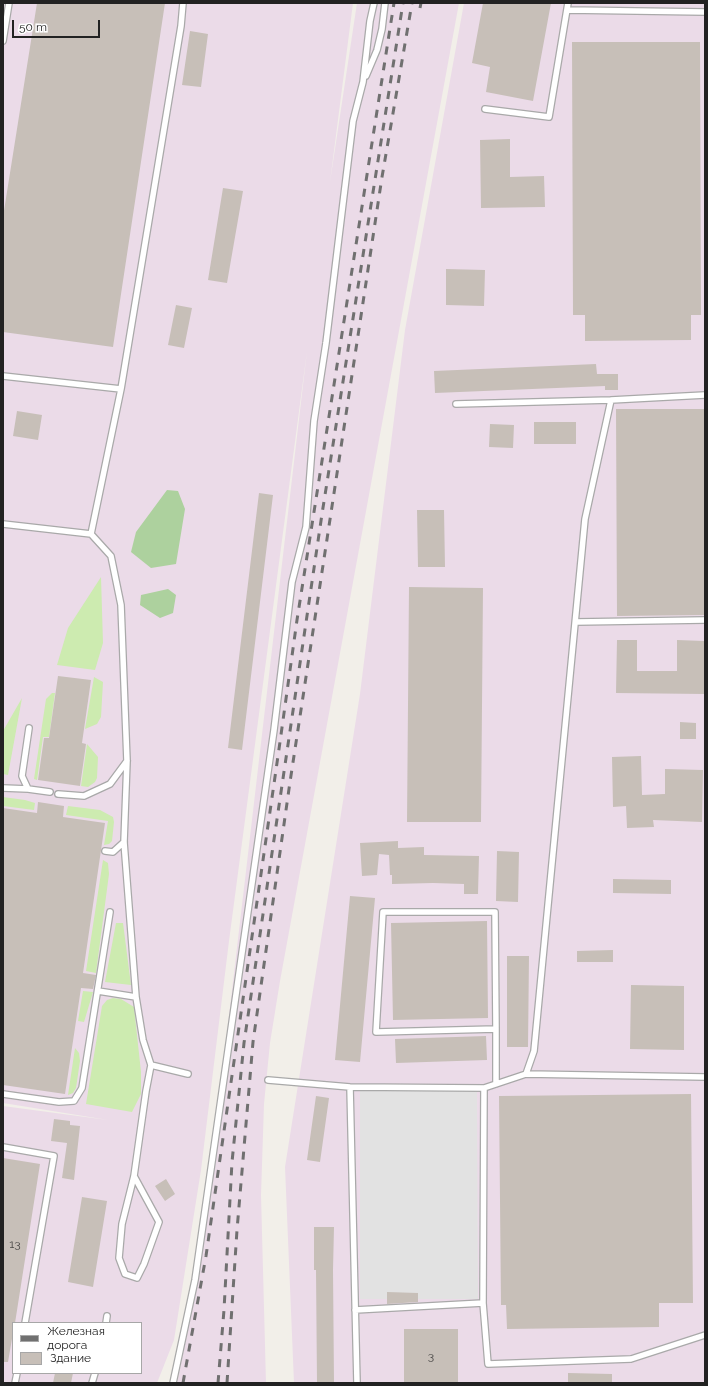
<!DOCTYPE html>
<meta charset="utf-8">
<style>
body{margin:0}
#map{position:relative;width:708px;height:1386px;overflow:hidden;background:#f2efe9;font-family:Raleway,sans-serif}
canvas{display:block}
.frame{position:absolute;inset:0;border:4px solid #222;pointer-events:none}
.legend{position:absolute;left:12px;top:1322px;width:130px;height:52px;box-sizing:border-box;background:#fff;border:1px solid #a7a7a7;margin:0;padding:5px 7px;list-style:none;font-size:12px;color:#222}
.legend li{display:flex;align-items:center;gap:8px;height:20px}
.legend b{width:20px;border:1px solid #a7a7a7}
.scale{position:absolute;left:12px;top:20px;width:88px;height:18px;box-sizing:border-box;border:2px solid #222;border-top:0;padding-left:5px;font-size:12px;line-height:14px;white-space:nowrap;color:#222;-webkit-text-stroke:3px #fff;paint-order:stroke}
</style>
<div id="map">
<canvas width="708" height="1386"></canvas>
<div class="frame"></div>
<ul class="legend">
<li><b style="height:5px;background:#707070"></b>Железная дорога</li>
<li><b style="height:11px;background:#c7bfb8"></b>Здание</li>
</ul>
<div class="scale">50 m</div>
</div>
<script>
const c = document.querySelector('canvas').getContext('2d');
c.lineJoin = 'round';
function fill(path, color) {
  c.fillStyle = color;
  c.fill(path, 'evenodd');
}
function toPath(rows) {
  const path = new Path2D();
  for (const r of rows) {
    path.moveTo(r[0], r[1]);
    for (let i = 2; i < r.length; i += 2) path.lineTo(r[i], r[i + 1]);
  }
  return path;
}
function strokePath(path, color, width, dash) {
  c.strokeStyle = color;
  c.lineWidth = width;
  c.lineCap = dash ? 'butt' : 'round';
  c.setLineDash(dash || []);
  c.stroke(path);
}
function label(font, color, halo, rows, align = 'center') {
  c.font = font + ' Raleway,sans-serif';
  c.lineWidth = 3.5;
  c.setLineDash([]);
  c.textBaseline = 'middle';
  c.strokeStyle = halo;
  c.fillStyle = color;
  for (const [text, x, y, turn = 0] of rows) {
    c.save();
    c.translate(x, y);
    c.rotate((+turn || 0) * Math.PI / 180);
    c.textAlign = isNaN(turn) ? turn : align;
    if (halo) c.strokeText(text, 0, 0);
    c.fillText(text, 0, 0);
    c.restore();
  }
}
fill(toPath([
 [3,3,353,3,330,182,357,3,459,3,280,981,270,1043,264,1104,261,1195,266,1383,177,1383,198,1280,307,351,229,941,201,1170,174,1340,157,1383,3,1383,3,1106,108,1120,3,1103],
 [13,1323,141,1323,141,1373,13,1373],
 [464,3,705,3,705,1383,294,1383,285,1167,360,694,405,330]
]), '#ebdbe8');
fill(toPath([
 [101,577,103,643,95,670,57,665,68,628],
 [94,677,103,682,101,717,97,724,85,729],
 [52,693,55,693,49,737,43,737,37,780,34,779,46,699],
 [22,698,8,775,3,774,3,731],
 [87,744,98,757,97,778,95,782,88,787,81,786],
 [3,797,25,800,35,803,34,810,3,806],
 [68,806,100,810,113,817,114,822,112,841,109,844,104,845,108,821,66,815],
 [103,860,108,863,109,874,96,973,86,971],
 [116,923,123,923,131,985,105,982],
 [83,991,93,992,84,1022,78,1021],
 [113,998,121,999,134,1007,141,1072,141,1094,132,1112,86,1104,102,1006,107,1000],
 [75,1048,79,1053,80,1061,76,1088,73,1093,68,1095]
]), '#cdebb0');
fill(toPath([
 [167,490,178,491,185,509,176,564,151,568,131,552,136,532],
 [168,589,176,595,173,613,160,618,140,605,141,595]
]), '#add19e');
fill(toPath([
 [360,1091,477,1091,478,1299,360,1299]
]), '#e2e2e2');
fill(toPath([
 [37,3,165,3,113,347,3,332,3,217],
 [483,3,551,3,533,101,486,92,490,67,472,63],
 [190,31,208,34,201,87,182,85],
 [572,42,700,42,701,315,691,315,691,340,585,341,585,315,573,315],
 [510,139,510,177,544,176,545,207,481,208,480,140],
 [223,188,243,191,227,283,208,280],
 [446,269,485,270,484,306,446,305],
 [176,305,192,308,184,348,168,345],
 [596,364,597,374,618,374,618,390,605,390,605,386,435,393,434,371],
 [616,409,705,409,705,615,617,616],
 [17,411,42,415,38,440,13,436],
 [534,422,576,422,576,444,534,444],
 [490,424,514,425,513,448,489,447],
 [259,493,273,495,242,750,228,748],
 [417,510,444,510,445,567,418,567],
 [409,587,483,588,481,822,407,822],
 [617,640,637,640,637,671,677,671,677,640,704,641,704,694,616,693],
 [58,676,91,680,82,743,86,744,80,786,38,780,44,738,49,738],
 [680,722,696,723,696,739,680,739],
 [641,756,642,795,665,794,665,769,703,770,702,822,653,820,654,827,627,828,626,806,613,807,612,757],
 [38,802,64,806,63,817,105,823,83,973,96,975,93,989,81,988,65,1094,3,1085,3,808,37,813],
 [398,841,398,848,424,847,424,855,479,856,478,894,464,894,464,884,433,883,392,884,392,875,390,875,389,855,379,854,377,875,362,876,360,843],
 [497,851,519,852,518,902,496,901],
 [613,879,671,880,671,894,613,893],
 [350,896,375,898,360,1062,335,1060],
 [487,921,488,1018,393,1020,391,923],
 [613,950,613,962,577,962,577,951],
 [507,956,529,956,528,1047,507,1047],
 [631,985,684,986,684,1050,630,1049],
 [486,1036,487,1060,396,1063,395,1039],
 [691,1094,693,1303,659,1303,659,1327,507,1329,506,1305,501,1305,499,1096],
 [316,1096,329,1098,320,1162,307,1160],
 [54,1119,70,1121,70,1125,80,1126,74,1180,62,1178,67,1143,51,1141],
 [3,1158,40,1164,15,1323,13,1323,13,1333,8,1362,3,1362],
 [166,1179,175,1194,165,1201,155,1186],
 [82,1197,107,1201,93,1287,68,1282],
 [314,1227,334,1227,333,1270,334,1383,317,1383,316,1270,314,1270],
 [387,1292,418,1293,418,1302,387,1304],
 [404,1329,458,1329,458,1383,404,1383],
 [55,1373,73,1373,71,1383,53,1383],
 [568,1373,612,1374,612,1383,568,1383]
]), '#c7bfb8');
const lane = toPath([
 [567,10,705,12],
 [3,41,9,3],
 [366,76,377,50,382,29,385,3],
 [485,109,549,117,568,3],
 [3,376,121,389],
 [456,404,611,400],
 [3,524,91,534,111,556,121,605,127,761,124,842,136,997,143,1040,151,1065,188,1074],
 [91,534,121,389,181,26,183,3],
 [576,622,705,620],
 [29,728,22,776,28,789,50,792],
 [3,788,28,789],
 [58,794,84,796,110,784,127,761],
 [105,851,113,852,124,842],
 [98,991,136,997],
 [496,1029,376,1032,383,912,495,912,496,1029,496,1084],
 [526,1074,534,1051,585,519,611,400,705,395],
 [268,1080,350,1087,484,1088,526,1074,705,1077],
 [350,1087,357,1383],
 [3,1094,59,1102,74,1101,82,1088,110,912],
 [3,1147,54,1156,25,1323],
 [134,1176,159,1222,144,1264,137,1278,125,1274,119,1258,122,1224,134,1176,146,1091,151,1065],
 [483,1303,488,1364,631,1359,705,1335],
 [355,1310,483,1303,484,1088],
 [106,1323,107,1316],
 [15,1383,17,1373],
 [92,1383,95,1373],
 [173,1383,195,1280,274,730,292,582,306,527,314,421,326,343,353,121,363,82,370,21,374,3]
]);
strokePath(lane, '#a9a9a9', 8);
strokePath(lane, '#fff', 5.5);
strokePath(toPath([
 [420,8,421,3],
 [183,1383,206,1256,279,749,297,620,394,3],
 [218,1383,224,1310,232,1162,244,1043,322,514,403,3],
 [227,1383,237,1230,253,1042,290,782,359,329,382,177,412,3]
]), '#707070', 3, [8, 8]);
label('12px', '#4b4948', null, [
 ["13",15,1244],
 ["3",431,1356]
]);
</script>
